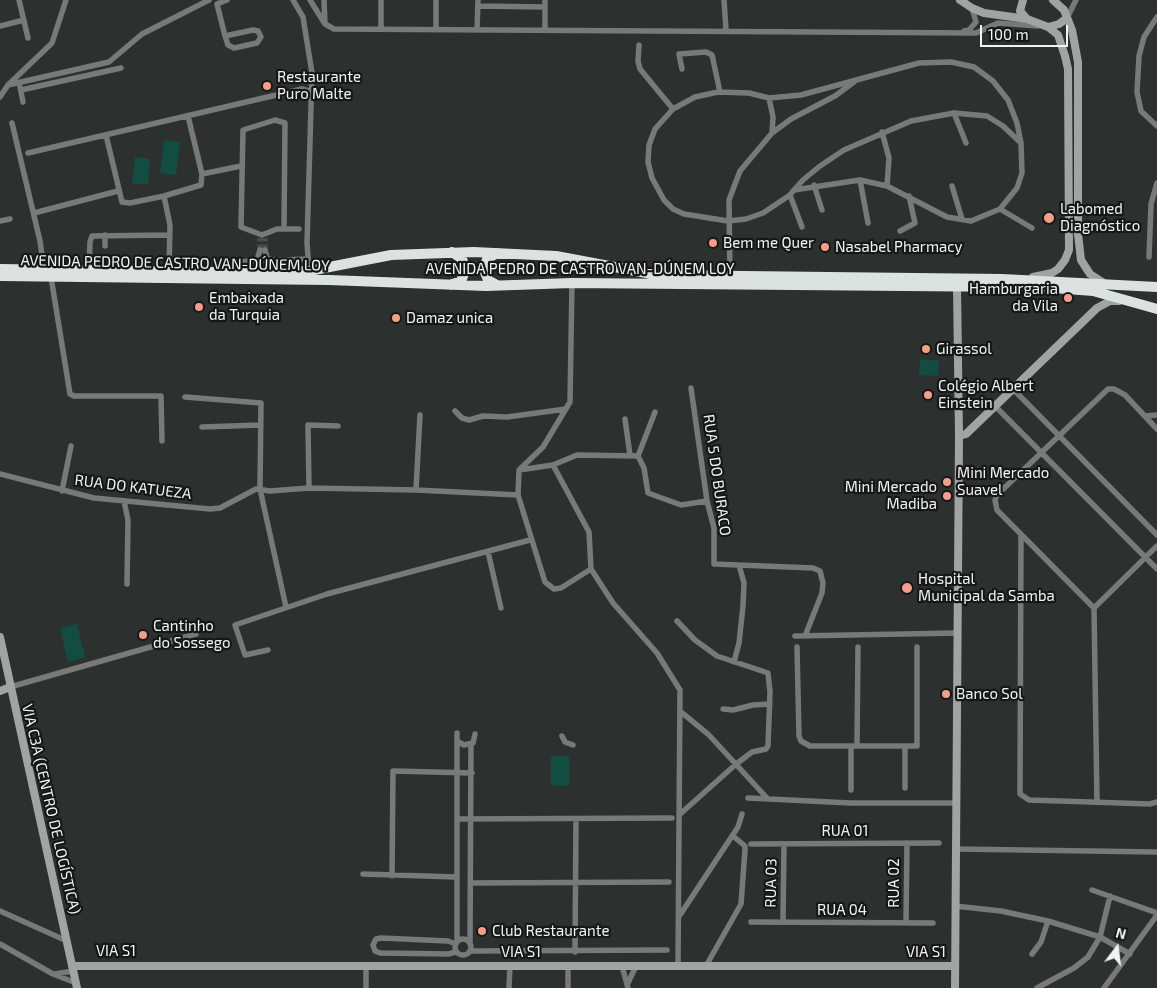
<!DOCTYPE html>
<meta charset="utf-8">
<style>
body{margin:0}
#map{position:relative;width:1157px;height:988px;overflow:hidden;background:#2c312f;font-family:"Exo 2",sans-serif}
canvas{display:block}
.north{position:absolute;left:1092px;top:923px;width:50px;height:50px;-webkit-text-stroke:4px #161818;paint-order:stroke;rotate:15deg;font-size:14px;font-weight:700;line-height:20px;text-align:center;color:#f0f4f2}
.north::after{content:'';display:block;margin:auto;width:18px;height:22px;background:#f0f4f2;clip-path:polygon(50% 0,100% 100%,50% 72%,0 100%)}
.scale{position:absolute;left:980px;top:25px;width:88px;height:22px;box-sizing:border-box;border:2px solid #f0f4f2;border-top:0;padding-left:6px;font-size:15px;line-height:18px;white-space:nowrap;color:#f0f4f2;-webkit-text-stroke:4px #161818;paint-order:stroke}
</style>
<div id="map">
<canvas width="1157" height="988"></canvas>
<div class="north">N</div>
<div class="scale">100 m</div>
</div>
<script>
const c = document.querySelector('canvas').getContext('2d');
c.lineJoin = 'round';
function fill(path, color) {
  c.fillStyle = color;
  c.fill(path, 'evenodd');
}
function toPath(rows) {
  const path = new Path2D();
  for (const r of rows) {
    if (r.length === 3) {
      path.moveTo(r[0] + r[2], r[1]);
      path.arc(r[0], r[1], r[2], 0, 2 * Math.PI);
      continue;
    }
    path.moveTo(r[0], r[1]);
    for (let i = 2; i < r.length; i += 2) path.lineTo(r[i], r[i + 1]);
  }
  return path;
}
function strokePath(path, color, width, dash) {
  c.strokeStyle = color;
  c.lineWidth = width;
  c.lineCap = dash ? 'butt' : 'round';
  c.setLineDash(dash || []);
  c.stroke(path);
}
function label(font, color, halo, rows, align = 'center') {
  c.font = font + ' "Exo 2",sans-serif';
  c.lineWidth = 4.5;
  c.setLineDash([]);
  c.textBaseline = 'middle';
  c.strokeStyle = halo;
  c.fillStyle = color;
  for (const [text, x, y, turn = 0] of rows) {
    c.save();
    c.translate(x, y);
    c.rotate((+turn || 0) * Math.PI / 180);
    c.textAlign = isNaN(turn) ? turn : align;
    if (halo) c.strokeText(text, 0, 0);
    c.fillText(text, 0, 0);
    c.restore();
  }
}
fill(toPath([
 [164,140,180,142,176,175,160,173],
 [135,157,150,159,148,185,132,183],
 [920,359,939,361,938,376,919,375],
 [77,624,85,657,68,662,60,628],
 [551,756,569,756,569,786,551,785]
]), '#114d40');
strokePath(toPath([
 [260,250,260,238],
 [265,250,265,238]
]), '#494e4c', 5.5, [5.5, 3]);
strokePath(toPath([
 [19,0,28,38],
 [293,0,303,17,312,73,307,243,309,271],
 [310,0,325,24,334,29,976,33,998,23,1038,26],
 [324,0,325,23],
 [381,0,381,28],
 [436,0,436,29],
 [545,0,545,30],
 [724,0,726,30],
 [478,6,545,7],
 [1157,17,1144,37,1139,56,1137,92,1141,111,1157,126],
 [1067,18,1076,0],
 [0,26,24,20],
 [477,30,478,0],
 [964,31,969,30,976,22,972,8],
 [225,36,253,30,258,31,261,37,257,43,234,48,228,45,225,36,217,4,227,0],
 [639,45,638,61,640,69,673,109],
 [682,69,679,54,706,52,712,55,720,92],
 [8,85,109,62,142,34,209,0],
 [20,87,23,102],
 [21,90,121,68],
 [0,97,8,85,52,43,66,0],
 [769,98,773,117,772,133],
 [954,113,966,143],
 [12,123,40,241,44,270],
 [882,132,889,158,887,186],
 [106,135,122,202,130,203,164,196,201,185,202,174,188,116],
 [28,153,302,89,312,92],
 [202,174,241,166],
 [860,180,868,223],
 [814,185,822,210],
 [952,186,962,219],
 [794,190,860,180,887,186,947,217,971,221,1000,209,1017,188,1022,173,1021,143,1017,123,1008,100,993,81,974,67,951,62,919,63,801,95,769,98,749,93,718,92,695,97,673,109,655,129,649,145,648,162,652,178,664,200,673,209,684,214,728,221,746,219,763,213,790,195,794,190,803,180,820,166,844,150,911,121,954,113,987,116,1003,126,1021,143],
 [790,195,802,227],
 [164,196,170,225,169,271],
 [1000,209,1032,228],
 [34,213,118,191],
 [0,221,10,219],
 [284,229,285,123,275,120,243,130,241,227,262,235,277,229,299,229],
 [900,231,915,223,909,196],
 [105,246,105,235],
 [265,250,267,258,272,260],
 [1149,257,1151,204,1157,183],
 [254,261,308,259],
 [281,263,300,269],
 [89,270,90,242,92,236,169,235],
 [216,272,227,264,257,260,260,250],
 [51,277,70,394,74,396,161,396,162,441],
 [730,277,729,200,740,171,772,133,791,119,835,96,854,82],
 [572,283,570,402,543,447,519,470,518,495,545,582,554,589,561,588,591,569,613,603,657,653,680,690,678,966],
 [691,388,707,501,714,528,714,564,813,568,820,571,823,583,822,593,805,636],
 [1013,389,1157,535],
 [185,397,261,403,260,489,286,607],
 [995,406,1157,569],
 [455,411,462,418,469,420,483,416,507,417,566,409],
 [1145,416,1157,415],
 [625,419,630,455],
 [202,427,261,425],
 [638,456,655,412],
 [553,465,589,532,591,569],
 [519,470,553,465,577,455,638,456,644,468,648,493,681,505,707,501],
 [0,474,94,498,210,509,220,508,256,489,270,491,309,488,416,490,518,495],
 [309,488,308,425,338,426],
 [416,490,420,415],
 [62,491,71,446],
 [124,501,128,520,127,584],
 [1021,535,1020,794,1029,800,1150,804,1157,802],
 [488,552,501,608],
 [1094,608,1157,546],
 [677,621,695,640,717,656,768,673,770,692,768,746,766,749,752,752,735,765,679,815],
 [795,636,958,633],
 [797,647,799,736,801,741,810,746,917,746,917,647],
 [268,650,245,655,235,625,327,594,530,540],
 [734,662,739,643,743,606,744,583,739,565],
 [10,687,196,634],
 [723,709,733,710,753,705,770,704],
 [680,711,708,734,767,798],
 [457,733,457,741,464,745,473,743,475,734],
 [562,736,565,742,573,745],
 [857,746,858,647],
 [905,788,905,746],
 [851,790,851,746],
 [748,798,851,803,956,803],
 [1097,802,1094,608,997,510,995,500,997,495,1108,389,1114,389,1125,395,1157,429],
 [457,819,672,818],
 [751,844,939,843],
 [956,849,1157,852],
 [363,874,456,877],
 [392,876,393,771,472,773],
 [471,883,669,882],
 [1092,890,1157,913],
 [955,906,1001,911,1048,921,1100,937,1130,954],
 [0,911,67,941],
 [680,915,738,827,742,814],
 [751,922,933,923],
 [783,922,784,844],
 [906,922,907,843],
 [463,947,8],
 [457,942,457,741],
 [0,944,53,974,76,983],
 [456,944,448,941,381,938,376,939,373,945,375,951,380,953,448,954,456,952],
 [470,944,471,744],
 [470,951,667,950],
 [575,952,576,819],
 [1032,954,1041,942,1048,921],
 [622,966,628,988],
 [706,966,741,904,745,850,745,846,733,836],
 [55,974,73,971],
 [628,983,636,966],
 [366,988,366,965],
 [509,988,510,966],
 [568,988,568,966],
 [1037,988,1074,968,1088,957,1100,937,1110,896],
 [1104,988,1157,915]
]), '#787a79', 5.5);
strokePath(toPath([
 [960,0,972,8,984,13,1027,19,1048,27,1058,35,1065,56,1068,69,1069,250,1065,260,1058,269,1052,273,1033,277],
 [1023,0,1020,11,1027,19],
 [1053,0,1064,10,1072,30,1078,62,1078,234,1081,260,1090,274,1104,283],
 [1048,27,1059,24,1067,18],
 [959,436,966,434,1097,308,1110,301,1119,301],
 [0,637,77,988],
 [0,691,10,687],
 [72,966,955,966],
 [955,988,959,436,957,286]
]), '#a0a4a3', 8);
strokePath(toPath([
 [0,269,215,272,309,271,391,255,474,252,556,256,657,275,1002,279,1157,287],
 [0,276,329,280,486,286,572,283,1016,287],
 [451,285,461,281,466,269,462,259,452,252],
 [497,285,488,280,484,270,487,259,497,253],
 [1041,287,1093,291,1157,309]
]), '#dce2e0', 10);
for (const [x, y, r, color] of [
 [267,86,5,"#f49e89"],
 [1049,218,6,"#f49e89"],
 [713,243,5,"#f49e89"],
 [825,247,5,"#f49e89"],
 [1068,298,5,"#f49e89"],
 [199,307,5,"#f49e89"],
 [396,318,5,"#f49e89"],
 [926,349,5,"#f49e89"],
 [928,395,5,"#f49e89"],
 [947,482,5,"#f49e89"],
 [947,496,5,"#f49e89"],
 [907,588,6,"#f49e89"],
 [143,635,5,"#f49e89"],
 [946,694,5,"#f49e89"],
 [482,931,5,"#f49e89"]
]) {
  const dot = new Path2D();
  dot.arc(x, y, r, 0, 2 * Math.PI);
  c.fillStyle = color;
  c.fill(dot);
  strokePath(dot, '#161818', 2);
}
label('15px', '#f0f4f2', '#161818', [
 ["Restaurante",277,77],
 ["Puro Malte",277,94],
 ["Labomed",1060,209],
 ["Diagnóstico",1060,226],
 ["Bem me Quer",723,243],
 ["Nasabel Pharmacy",835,247],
 ["Hamburgaria",1058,289,"right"],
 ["da Vila",1058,306,"right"],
 ["Embaixada",209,298],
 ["da Turquia",209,315],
 ["Damaz unica",406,318],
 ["Girassol",936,349],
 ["Colégio Albert",938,386],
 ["Einstein",938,403],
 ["Mini Mercado",957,473],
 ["Suavel",957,490],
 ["Mini Mercado",937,487,"right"],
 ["Madiba",937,504,"right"],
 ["Hospital",918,579],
 ["Municipal da Samba",918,596],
 ["Cantinho",153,626],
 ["do Sossego",153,643],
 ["Banco Sol",956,694],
 ["Club Restaurante",492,931]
], 'left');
label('15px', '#f0f4f2', '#161818', [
 ["AVENIDA PEDRO DE CASTRO VAN-DÚNEM LOY",175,263,1],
 ["AVENIDA PEDRO DE CASTRO VAN-DÚNEM LOY",580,269],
 ["RUA 5 DO BURACO",717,475,82],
 ["RUA DO KATUEZA",133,487,7],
 ["VIA C3A (CENTRO DE LOGÍSTICA)",51,809,77],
 ["RUA 01",845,831],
 ["RUA 03",771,883,-89],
 ["RUA 02",894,883,-90],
 ["RUA 04",842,910],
 ["VIA S1",116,951],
 ["VIA S1",521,952],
 ["VIA S1",926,952]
]);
</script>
